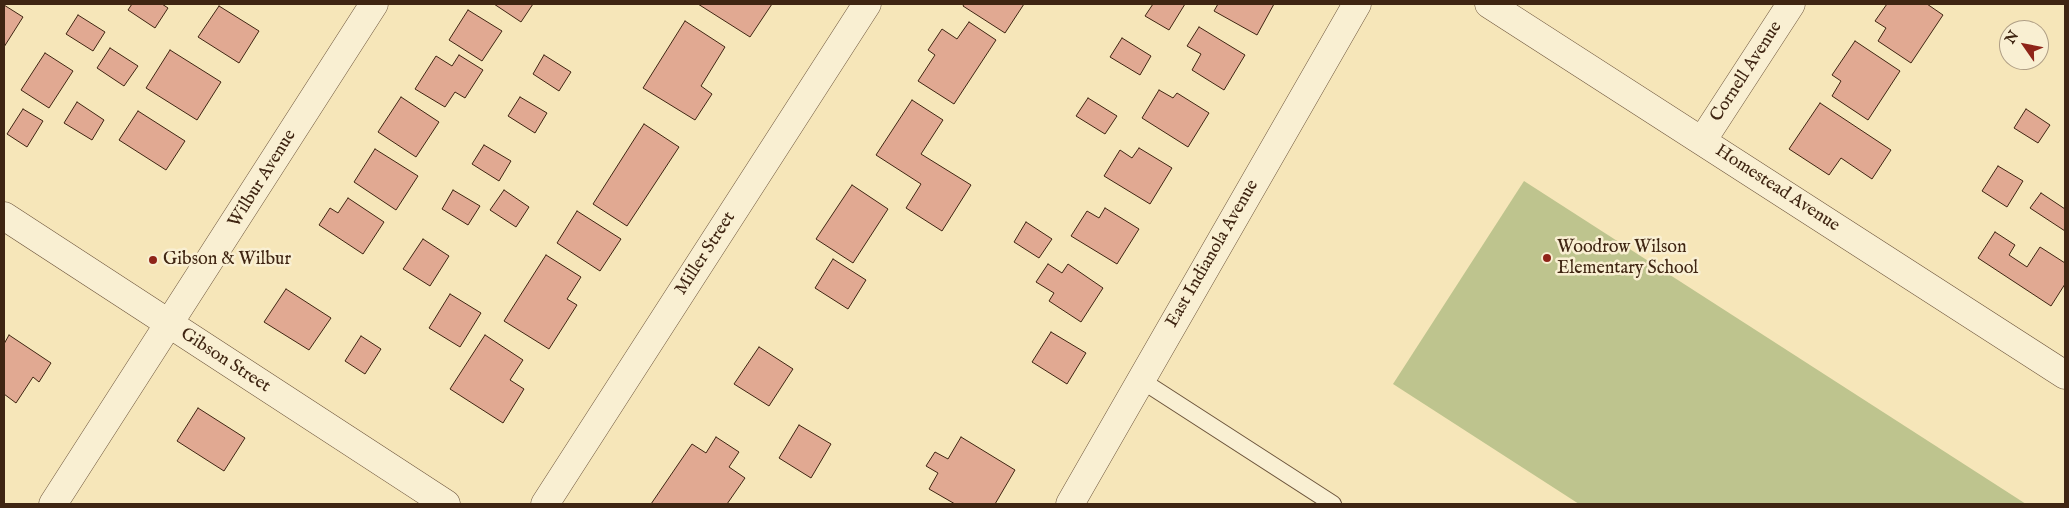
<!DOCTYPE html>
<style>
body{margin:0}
#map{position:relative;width:2069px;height:508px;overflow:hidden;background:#f6e6b9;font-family:"IM FELL English",serif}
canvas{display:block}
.frame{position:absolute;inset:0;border:5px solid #3f2512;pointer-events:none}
.north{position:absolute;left:1999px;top:20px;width:50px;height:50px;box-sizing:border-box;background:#f9efd2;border:1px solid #af9e85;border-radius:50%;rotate:303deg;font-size:14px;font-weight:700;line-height:20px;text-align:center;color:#3f2512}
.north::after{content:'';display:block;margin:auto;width:18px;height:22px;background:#8f2418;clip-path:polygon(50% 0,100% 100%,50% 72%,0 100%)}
</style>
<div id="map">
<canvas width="2069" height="508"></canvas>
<div class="frame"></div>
<div class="north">N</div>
</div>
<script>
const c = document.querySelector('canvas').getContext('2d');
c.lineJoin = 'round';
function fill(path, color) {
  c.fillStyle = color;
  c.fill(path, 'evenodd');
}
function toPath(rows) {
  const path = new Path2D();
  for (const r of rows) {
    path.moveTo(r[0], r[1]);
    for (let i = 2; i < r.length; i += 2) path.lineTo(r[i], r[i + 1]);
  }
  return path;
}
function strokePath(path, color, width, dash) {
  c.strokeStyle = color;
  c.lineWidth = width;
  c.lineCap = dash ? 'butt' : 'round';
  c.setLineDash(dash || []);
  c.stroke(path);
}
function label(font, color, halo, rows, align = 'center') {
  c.font = font + ' "IM FELL English",serif';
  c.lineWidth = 5;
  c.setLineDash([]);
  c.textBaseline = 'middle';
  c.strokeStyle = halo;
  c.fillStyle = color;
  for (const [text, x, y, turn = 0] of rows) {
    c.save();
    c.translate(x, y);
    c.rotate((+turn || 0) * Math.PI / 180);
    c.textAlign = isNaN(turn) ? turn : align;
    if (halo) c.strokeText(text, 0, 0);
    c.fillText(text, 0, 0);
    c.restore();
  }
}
fill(toPath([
 [1524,181,2026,504,1579,504,1393,384]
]), '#bec48e');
const building = toPath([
 [132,4,162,4,168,8,155,28,128,10,132,4],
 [494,4,533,4,521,22,494,4],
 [698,4,772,4,750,37,698,4],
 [964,4,1024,4,1005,33,963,6,964,4],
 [1153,4,1185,4,1169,30,1145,16,1153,4],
 [1218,4,1274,4,1257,35,1214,11,1218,4],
 [1887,4,1927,4,1943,15,1911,63,1878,41,1886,28,1875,21,1887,4],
 [4,5,23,17,4,47,4,5],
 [219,6,259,31,239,63,198,37,219,6],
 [468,10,502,31,482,61,449,40,468,10],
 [78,15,105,32,93,51,66,34,78,15],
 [685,21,725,47,701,86,712,94,695,120,643,88,685,21],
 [969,22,996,40,954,104,918,81,935,55,928,50,942,29,957,39,969,22],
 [1199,27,1245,55,1224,90,1192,70,1201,54,1187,46,1199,27],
 [1122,38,1151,56,1140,75,1110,57,1122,38],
 [1855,41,1900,71,1868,120,1832,96,1841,81,1832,75,1855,41],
 [110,48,138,66,124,86,97,68,110,48],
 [170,50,221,82,197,120,146,88,170,50],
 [45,53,73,71,49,108,21,90,45,53],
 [459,55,483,70,465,98,455,92,445,107,415,89,436,56,452,66,459,55],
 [544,55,571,72,559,91,533,74,544,55],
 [1159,90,1173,98,1177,93,1209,113,1188,147,1142,118,1159,90],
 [401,97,439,122,416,157,378,132,401,97],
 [520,97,547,113,535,133,508,116,520,97],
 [1088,98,1117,116,1105,134,1076,116,1088,98],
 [912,100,943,120,921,154,971,185,942,231,906,208,921,184,876,155,912,100],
 [77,102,104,120,92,140,64,123,77,102],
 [1820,103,1891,150,1872,179,1841,158,1829,175,1789,149,1820,103],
 [23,109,43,121,27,147,7,134,23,109],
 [2026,109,2050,125,2038,143,2014,128,2026,109],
 [138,111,185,141,166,170,119,140,138,111],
 [644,124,679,147,627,226,593,204,644,124],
 [484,145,511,161,499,181,472,164,484,145],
 [1139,148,1172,168,1150,204,1104,176,1120,150,1132,158,1139,148],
 [375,149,418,176,396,210,354,182,375,149],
 [1998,166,2023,181,2007,207,1982,191,1998,166],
 [852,185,888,209,853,263,816,239,852,185],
 [453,190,480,206,468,225,442,209,453,190],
 [504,190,529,207,516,227,490,210,504,190],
 [2041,193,2065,209,2065,231,2030,208,2041,193],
 [348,198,384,222,363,254,319,225,330,208,338,213,348,198],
 [1105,208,1139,229,1117,264,1071,236,1087,211,1099,218,1105,208],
 [577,211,621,239,600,271,557,243,577,211],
 [1026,222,1052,239,1039,258,1014,242,1026,222],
 [1995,232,2015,245,2009,255,2027,267,2040,247,2065,263,2065,284,2051,306,1978,258,1995,232],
 [423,239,449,256,430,286,403,269,423,239],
 [546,255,581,277,567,299,577,305,549,349,504,321,546,255],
 [833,259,866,280,848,309,815,288,833,259],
 [1048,264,1062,273,1068,264,1103,288,1081,322,1049,301,1054,293,1036,282,1048,264],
 [286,289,331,318,309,350,264,322,286,289],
 [450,294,481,313,460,347,429,328,450,294],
 [1051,332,1086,353,1067,384,1032,362,1051,332],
 [9,335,51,363,39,382,33,377,16,403,4,394,4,344,9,335],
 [485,335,523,360,510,380,524,389,503,423,450,389,485,335],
 [361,336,381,349,365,374,345,361,361,336],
 [759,347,793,369,769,406,734,384,759,347],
 [198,408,245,438,224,471,177,441,198,408],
 [799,425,831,444,811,478,779,458,799,425],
 [716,437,739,452,729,467,745,478,727,504,651,504,692,444,706,453,716,437],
 [961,437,1015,470,995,504,955,504,929,489,938,473,926,466,935,452,948,459,961,437]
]);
fill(building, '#e1a992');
strokePath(building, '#3f2512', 1);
const service = toPath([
 [1141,380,1333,504]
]);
const minor = toPath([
 [1489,4,2065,375],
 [1702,141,1791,4],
 [53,504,374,4],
 [545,504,867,4]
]);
const tertiary = toPath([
 [4,216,446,504],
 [1070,504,1357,4]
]);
strokePath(service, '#6d553c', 18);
strokePath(minor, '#6d553c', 29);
strokePath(tertiary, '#6d553c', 29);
strokePath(service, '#f9efd2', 16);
strokePath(minor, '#f9efd2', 28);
strokePath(tertiary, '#f9efd2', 28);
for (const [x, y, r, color] of [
 [1547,258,5,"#8f2418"],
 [153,260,5,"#8f2418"]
]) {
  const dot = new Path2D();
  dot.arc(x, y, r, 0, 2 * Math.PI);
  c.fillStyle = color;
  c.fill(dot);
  strokePath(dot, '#f9efd2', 2);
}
label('18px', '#3f2512', '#f9efd2', [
 ["Cornell Avenue",1747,72,-57],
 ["Wilbur Avenue",263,179,-58],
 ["Homestead Avenue",1777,189,33],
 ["Miller Street",706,254,-57],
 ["East Indianola Avenue",1213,254,-60],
 ["Gibson Street",225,361,33]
]);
label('18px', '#3f2512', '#f9efd2', [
 ["Woodrow Wilson",1557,248],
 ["Elementary School",1557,269],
 ["Gibson & Wilbur",163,260]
], 'left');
</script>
